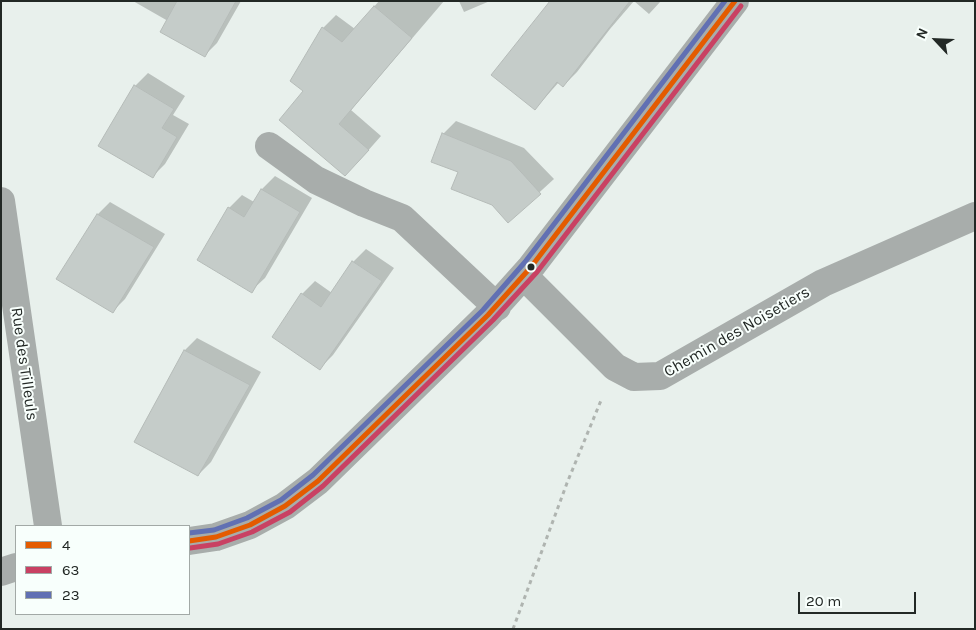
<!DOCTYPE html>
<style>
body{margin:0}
#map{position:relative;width:976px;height:630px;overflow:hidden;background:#e8f0ec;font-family:Karla,sans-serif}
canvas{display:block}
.frame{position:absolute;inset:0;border:2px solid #222825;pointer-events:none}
.legend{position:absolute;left:15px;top:525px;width:175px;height:90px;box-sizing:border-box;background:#f8fffc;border:1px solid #a2a9a6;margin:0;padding:6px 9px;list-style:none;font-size:15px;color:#222825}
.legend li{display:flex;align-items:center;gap:10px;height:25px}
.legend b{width:25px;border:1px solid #a2a9a6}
.north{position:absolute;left:911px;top:15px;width:50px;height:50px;-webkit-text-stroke:4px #f8fffc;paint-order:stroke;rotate:295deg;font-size:14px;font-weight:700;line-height:20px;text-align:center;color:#222825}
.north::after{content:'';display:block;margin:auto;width:18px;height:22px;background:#222825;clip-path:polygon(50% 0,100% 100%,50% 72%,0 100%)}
.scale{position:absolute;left:798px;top:592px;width:118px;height:22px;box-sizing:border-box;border:2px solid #222825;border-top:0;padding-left:6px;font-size:15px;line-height:18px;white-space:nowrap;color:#222825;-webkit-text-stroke:4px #f8fffc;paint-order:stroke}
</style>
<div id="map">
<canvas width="976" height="630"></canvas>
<div class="frame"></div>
<ul class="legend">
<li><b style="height:6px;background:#e45b00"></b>4</li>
<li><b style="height:6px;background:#c94163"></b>63</li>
<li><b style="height:6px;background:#6170b3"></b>23</li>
</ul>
<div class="north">N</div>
<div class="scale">20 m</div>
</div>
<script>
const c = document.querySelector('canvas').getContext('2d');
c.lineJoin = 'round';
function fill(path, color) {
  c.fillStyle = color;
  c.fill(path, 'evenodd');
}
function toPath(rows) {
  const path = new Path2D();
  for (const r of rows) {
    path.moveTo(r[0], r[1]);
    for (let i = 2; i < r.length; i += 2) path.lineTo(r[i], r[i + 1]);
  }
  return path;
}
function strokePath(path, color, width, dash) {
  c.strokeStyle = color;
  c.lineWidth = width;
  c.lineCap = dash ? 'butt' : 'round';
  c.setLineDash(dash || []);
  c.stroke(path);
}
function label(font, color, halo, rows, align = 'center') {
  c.font = font + ' Karla,sans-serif';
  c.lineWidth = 4;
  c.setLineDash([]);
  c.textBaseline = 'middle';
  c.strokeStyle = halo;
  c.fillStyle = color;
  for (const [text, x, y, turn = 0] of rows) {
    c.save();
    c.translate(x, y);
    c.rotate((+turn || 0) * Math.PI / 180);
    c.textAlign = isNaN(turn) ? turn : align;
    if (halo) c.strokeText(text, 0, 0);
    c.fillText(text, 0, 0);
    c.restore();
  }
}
fill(toPath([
 [133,1,241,1,217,43,205,55,168,21],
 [379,1,444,1,351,110,381,136,358,162,304,91,292,81,323,28,336,15,355,29],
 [459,1,490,1,464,12],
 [552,1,661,1,649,14,634,1,610,29,577,72,563,86,559,82,535,109],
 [148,73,185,96,173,115,189,124,165,164,153,176,135,86],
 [456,121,524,148,554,179,508,221,459,171,443,134],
 [275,176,312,198,265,278,251,291,229,208,242,195,254,202,262,189],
 [110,202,165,234,125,299,113,311,98,214],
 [366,249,394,268,333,355,320,368,302,294,315,281,332,293,353,262],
 [197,338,261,372,211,462,198,475,135,442,185,350]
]), '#0003');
const building = toPath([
 [177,1,236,1,205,57,160,32,177,1],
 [550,1,630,1,563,87,557,82,535,110,491,75,550,1],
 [374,6,412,38,339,124,369,150,345,176,279,120,303,91,290,81,322,27,342,42,374,6],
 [134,85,174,109,162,128,177,137,153,178,98,146,134,85],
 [442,133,511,161,541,194,508,223,492,205,451,189,458,172,431,162,442,133],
 [261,189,300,212,252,293,197,260,228,207,244,217,261,189],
 [97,214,154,247,113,313,56,279,97,214],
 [352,261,382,281,320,370,272,337,301,293,321,307,352,261],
 [184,350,250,385,198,476,134,442,184,350]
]);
fill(building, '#c5ccc9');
strokePath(building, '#b5bbb8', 1);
strokePath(toPath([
 [513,629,567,483,602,398]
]), '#afb4b0', 3, [4, 4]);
strokePath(toPath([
 [269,146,316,180,364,203,402,218,497,307],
 [1,201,48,526],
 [524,276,615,367,634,377,660,376,823,283,975,216],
 [189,541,216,537,250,525,285,506,318,481,488,315,531,267,735,1],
 [1,572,16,567]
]), '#a8adab', 28);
strokePath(toPath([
 [189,541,216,537,250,525,285,506,318,481,488,315,531,267,735,1]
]), '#e45b00', 5);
strokePath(toPath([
 [190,548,218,544,252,532,290,512,323,486,493,320,537,272,741,6]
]), '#c94163', 5);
strokePath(toPath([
 [189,533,214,530,247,518,281,500,313,475,483,310,525,262,725,1]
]), '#6170b3', 5);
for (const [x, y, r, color] of [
 [531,267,4.5,"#222825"]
]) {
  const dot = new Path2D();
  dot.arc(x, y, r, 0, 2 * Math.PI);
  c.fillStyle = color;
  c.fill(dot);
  strokePath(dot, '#f8fffc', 2);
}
label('16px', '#222825', '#f8fffc', [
 ["Chemin des Noisetiers",737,332,-30],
 ["Rue des Tilleuls",24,364,82]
]);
</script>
